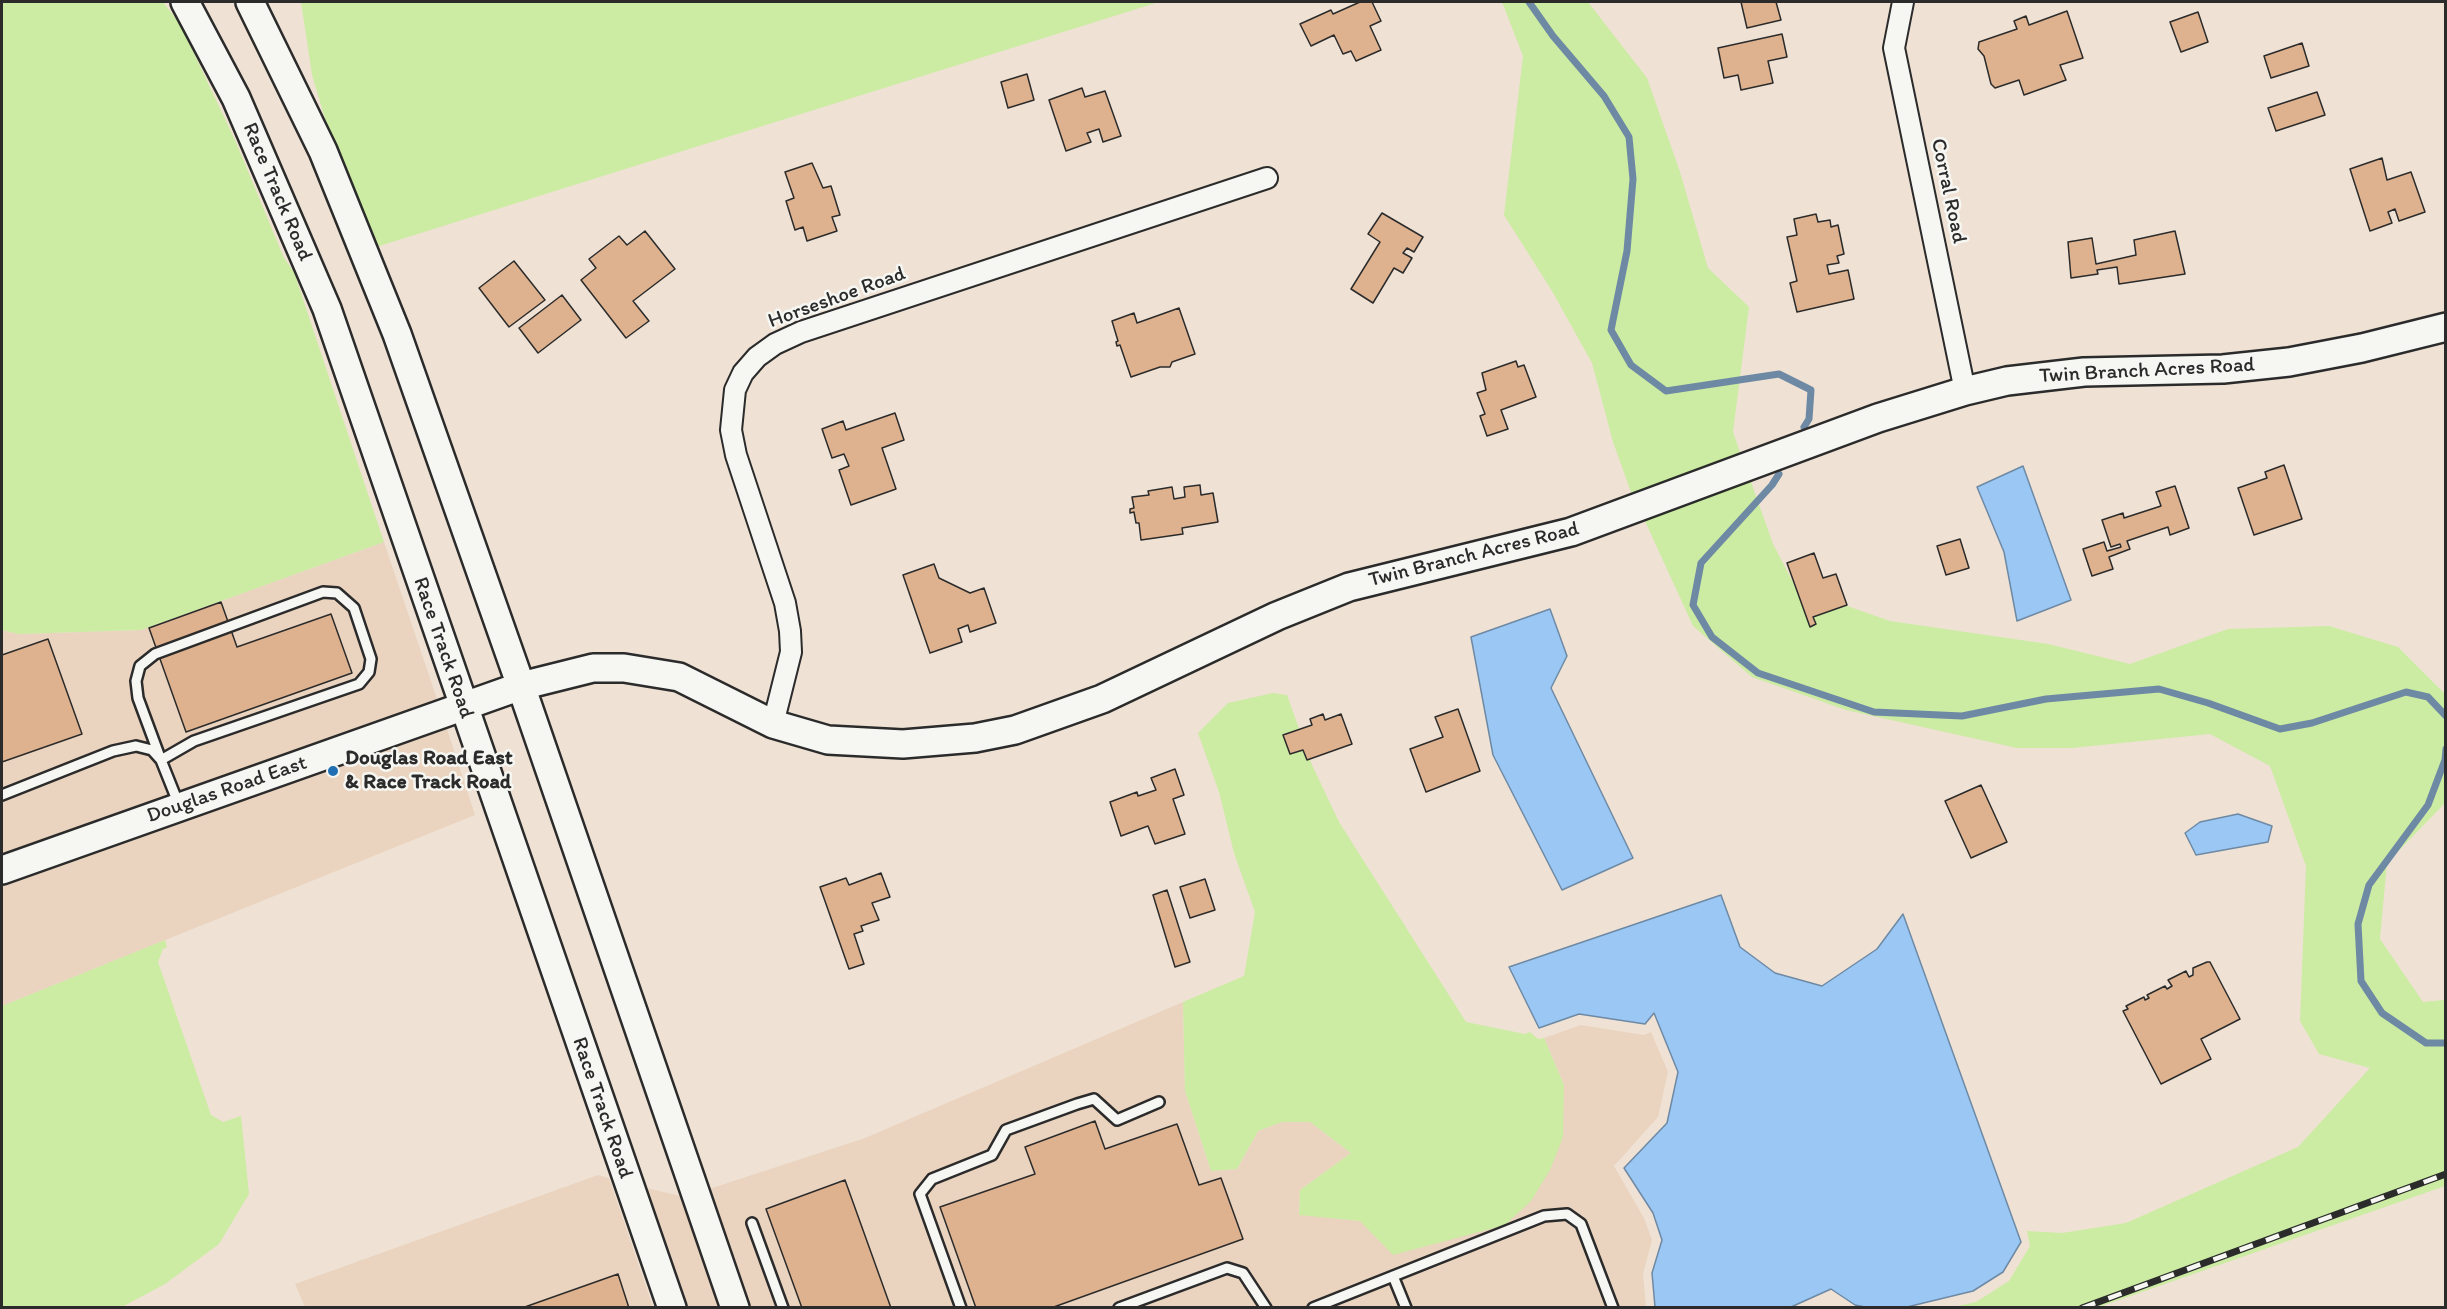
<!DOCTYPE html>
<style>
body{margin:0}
#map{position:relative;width:2447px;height:1309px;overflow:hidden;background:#efe2d4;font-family:Itim,sans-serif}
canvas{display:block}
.frame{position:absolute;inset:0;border:3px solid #2b2b2b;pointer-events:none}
</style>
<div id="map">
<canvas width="2447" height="1309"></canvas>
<div class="frame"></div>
</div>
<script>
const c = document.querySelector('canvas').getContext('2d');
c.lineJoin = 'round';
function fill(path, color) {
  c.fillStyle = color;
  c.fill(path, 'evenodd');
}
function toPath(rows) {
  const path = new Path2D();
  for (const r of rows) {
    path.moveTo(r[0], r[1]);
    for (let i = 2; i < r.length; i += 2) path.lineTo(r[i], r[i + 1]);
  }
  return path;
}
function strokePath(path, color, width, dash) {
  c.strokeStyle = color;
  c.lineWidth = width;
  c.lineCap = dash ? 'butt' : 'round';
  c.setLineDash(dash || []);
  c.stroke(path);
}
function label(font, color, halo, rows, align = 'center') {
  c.font = font + ' Itim,sans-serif';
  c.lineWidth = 5;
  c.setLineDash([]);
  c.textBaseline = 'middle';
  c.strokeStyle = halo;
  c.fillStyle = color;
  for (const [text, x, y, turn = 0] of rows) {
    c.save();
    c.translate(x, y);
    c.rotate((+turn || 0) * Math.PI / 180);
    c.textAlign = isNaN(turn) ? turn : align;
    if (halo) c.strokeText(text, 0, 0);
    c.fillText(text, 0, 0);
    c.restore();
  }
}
fill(toPath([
 [384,542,438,702,2,857,2,630,19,634,141,630],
 [446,726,475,815,2,1006,2,884],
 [1183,1002,1185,1091,1211,1171,1237,1169,1258,1131,1282,1122,1310,1122,1351,1153,1300,1190,1299,1214,1360,1221,1564,1085,1544,1038,1581,1025,1644,1035,1651,1032,1668,1072,1658,1117,1614,1166,1644,1218,1652,1240,1643,1274,1646,1307,747,1307,706,1190,865,1138],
 [598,1175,609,1178,653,1307,305,1307,295,1284],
 [642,1187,685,1197,723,1307,684,1307]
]), '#ead4bf');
fill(toPath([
 [2,2,163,2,180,24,235,140,284,258,294,272,384,542,141,630,19,634,2,630],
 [301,2,1159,2,376,247,332,142,312,75],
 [1502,2,1588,2,1647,78,1680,172,1708,268,1749,307,1733,432,1741,455,1632,495,1613,442,1592,363,1552,291,1504,215,1523,56],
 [1750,479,1773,544,1796,588,1890,621,2048,644,2130,664,2228,629,2329,626,2398,647,2445,694,2445,803,2387,863,2380,939,2423,1002,2445,1000,2445,1186,2099,1307,1953,1307,1976,1302,2009,1281,2030,1246,2027,1231,2062,1233,2126,1223,2298,1147,2370,1068,2319,1054,2300,1021,2306,866,2270,766,2210,734,2072,748,2017,748,1846,710,1752,677,1693,626,1644,519],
 [1273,693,1287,695,1312,765,1339,822,1466,1022,1525,1034,1530,1032,1538,1039,1544,1038,1564,1085,1563,1137,1550,1170,1531,1201,1505,1225,1393,1255,1360,1221,1299,1215,1300,1190,1351,1153,1310,1122,1282,1122,1258,1131,1237,1169,1211,1171,1185,1091,1183,1002,1244,976,1255,912,1234,853,1219,792,1198,733,1228,703],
 [165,940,167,947,163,949,158,962,211,1115,223,1122,241,1116,249,1194,219,1244,165,1284,122,1307,2,1307,2,1006]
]), '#cceba3');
const water = toPath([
 [2023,466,2071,600,2017,621,2004,552,1977,487,2023,466],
 [1550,609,1567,656,1551,688,1633,858,1562,890,1493,755,1471,637,1550,609],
 [2238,814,2272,826,2268,842,2196,855,2185,833,2200,822,2238,814],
 [1721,895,1740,947,1775,973,1822,986,1877,949,1903,914,2021,1242,2003,1272,1973,1291,1907,1307,1865,1307,1855,1305,1831,1289,1791,1307,1655,1307,1652,1273,1662,1240,1653,1213,1624,1168,1667,1123,1678,1072,1654,1013,1645,1024,1579,1014,1539,1028,1509,967,1721,895]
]);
fill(water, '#9ac7f4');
strokePath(water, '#6e89a4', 1.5);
strokePath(toPath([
 [1529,2,1553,36,1604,96,1629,137,1633,179,1627,251,1611,330,1631,365,1666,391,1779,374,1811,390,1809,419,1804,427],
 [1779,474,1772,485,1701,563,1693,605,1712,637,1758,673,1874,712,1962,716,2046,699,2159,689,2208,703,2280,729,2312,723,2406,692,2428,697,2446,716],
 [2446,749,2445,760,2428,805,2369,885,2358,924,2361,981,2382,1013,2426,1043,2446,1043]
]), '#6e89a4', 7);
const building = toPath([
 [1360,2,1372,2,1381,21,1370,26,1381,50,1356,61,1351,51,1343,54,1334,35,1311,46,1300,24,1331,10,1333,14,1360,2],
 [1741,2,1776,2,1781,20,1747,28,1741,2],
 [2067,11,2083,58,2060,65,2066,80,2024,95,2019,80,1995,88,1991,84,1984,56,1978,49,1979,42,2017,29,2014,21,2026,16,2029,25,2067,11],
 [2198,12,2208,42,2181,52,2170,22,2198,12],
 [1782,34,1787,57,1768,61,1773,83,1741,90,1738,75,1724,78,1718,48,1782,34],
 [2302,43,2309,66,2271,78,2264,56,2302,43],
 [1027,74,1034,100,1008,108,1001,82,1027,74],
 [1082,88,1085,97,1105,91,1121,136,1103,142,1099,129,1087,133,1091,142,1066,151,1049,100,1082,88],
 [2317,92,2325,115,2276,131,2268,108,2317,92],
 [2382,158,2387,180,2411,172,2425,212,2399,221,2395,209,2388,212,2392,223,2370,231,2350,169,2382,158],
 [812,163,823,188,831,186,840,215,832,217,837,231,807,241,803,227,795,230,786,201,794,198,785,172,812,163],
 [1382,213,1423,237,1414,252,1407,248,1403,253,1412,258,1403,273,1394,268,1373,303,1351,289,1380,242,1368,234,1382,213],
 [1816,214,1818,222,1830,220,1831,227,1838,225,1844,254,1837,256,1839,263,1827,265,1829,274,1848,270,1854,299,1797,312,1790,283,1797,281,1787,237,1797,235,1794,219,1816,214],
 [645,231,675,269,633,301,649,321,626,338,581,280,596,268,589,259,619,236,627,245,645,231],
 [2175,231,2185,274,2119,284,2117,267,2097,270,2098,274,2071,278,2068,242,2092,238,2096,264,2136,255,2134,240,2175,231],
 [514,261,545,300,509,327,479,288,514,261],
 [562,295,581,320,538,353,519,328,562,295],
 [1179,308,1195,354,1172,362,1170,367,1160,367,1131,377,1120,345,1117,346,1116,342,1118,341,1112,321,1134,313,1137,323,1179,308],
 [1516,361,1518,367,1524,365,1536,397,1501,410,1508,429,1487,436,1480,416,1485,414,1477,393,1486,390,1482,373,1516,361],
 [895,413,904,440,882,448,896,489,851,505,839,470,849,466,844,454,832,458,822,429,843,421,846,430,895,413],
 [2284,465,2302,519,2254,535,2238,488,2267,478,2265,472,2284,465],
 [1200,485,1201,495,1213,493,1218,522,1182,528,1183,534,1141,540,1139,523,1136,523,1134,512,1130,513,1130,509,1134,508,1132,497,1149,495,1148,491,1172,487,1174,499,1185,497,1184,487,1200,485],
 [2175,486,2189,528,2170,535,2168,527,2127,541,2130,549,2109,557,2113,569,2092,576,2083,549,2104,542,2107,551,2121,547,2120,544,2111,547,2102,520,2123,513,2124,518,2161,506,2156,492,2175,486],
 [1960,539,1969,568,1946,575,1937,546,1960,539],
 [1814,553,1823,578,1836,574,1847,605,1813,617,1816,624,1810,627,1787,563,1814,553],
 [934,564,939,578,970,593,984,588,996,623,970,632,968,625,958,629,962,642,930,653,903,575,934,564],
 [221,602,237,647,331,614,352,673,186,732,149,628,221,602],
 [48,639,82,734,2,762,2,655,48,639],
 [1458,709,1480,771,1426,792,1410,749,1443,737,1435,717,1458,709],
 [1323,714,1325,720,1341,714,1352,744,1307,760,1303,750,1290,754,1283,735,1312,725,1310,719,1323,714],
 [1175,769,1184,795,1173,799,1185,834,1155,844,1148,826,1121,836,1110,802,1137,792,1138,796,1156,790,1151,778,1175,769],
 [1981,785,2007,842,1971,858,1945,801,1981,785],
 [881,873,890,897,872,903,879,920,861,926,863,931,854,934,864,964,849,969,820,887,846,878,849,885,881,873],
 [1205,879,1215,910,1190,918,1180,887,1205,879],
 [1167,890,1190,962,1175,967,1153,895,1167,890],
 [2207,962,2210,962,2240,1019,2201,1039,2211,1059,2161,1084,2123,1011,2128,1009,2126,1006,2144,997,2145,1000,2149,998,2147,995,2165,986,2167,989,2172,986,2168,980,2186,971,2189,977,2193,975,2193,968,2207,962],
 [1095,1121,1105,1149,1177,1124,1199,1185,1221,1178,1243,1239,1051,1308,976,1308,940,1207,1035,1174,1025,1147,1095,1121],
 [845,1180,891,1308,802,1308,766,1209,845,1180],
 [618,1274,629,1308,522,1308,618,1274]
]);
fill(building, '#dfb28f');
strokePath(building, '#2b2b2b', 1.5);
const lane = toPath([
 [323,592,337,593,354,608,371,659,369,672,359,684,194,741,161,760,138,698,136,681,140,666,155,654,323,592],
 [2,795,113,751,136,746,152,750,161,760,179,805],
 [752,1223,783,1308],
 [1393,1276,1406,1308],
 [961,1308,920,1194,932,1179,992,1155,1006,1130,1077,1104,1094,1099,1117,1120,1159,1102],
 [1119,1308,1227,1268,1243,1273,1266,1308],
 [1313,1308,1544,1216,1567,1214,1581,1224,1613,1308]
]);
const street = toPath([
 [1903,2,1894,48,1965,391],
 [773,724,791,652,790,631,785,603,736,455,731,430,735,390,743,373,757,357,775,344,801,332,1267,178]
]);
const secondary = toPath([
 [185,2,236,98,327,309,672,1308],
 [250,2,323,151,397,334,521,686,735,1308],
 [2,870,521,686,593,668,624,668,679,677,773,724,828,740,903,744,975,738,1015,730,1102,699,1277,616,1349,587,1571,532,1878,418,1965,391,2007,381,2084,372,2223,369,2289,362,2362,348,2446,327]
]);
strokePath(lane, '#2b2b2b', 14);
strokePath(street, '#2b2b2b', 24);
strokePath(secondary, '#2b2b2b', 32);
strokePath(lane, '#f6f6f2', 9);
strokePath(street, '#f6f6f2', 20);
strokePath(secondary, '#f6f6f2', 27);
const rail = toPath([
 [2082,1308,2446,1174]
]);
strokePath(rail, '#2b2b2b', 7);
strokePath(rail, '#f6f6f2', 4.5, [14]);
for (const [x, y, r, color] of [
 [333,771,6,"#1f6fb2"]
]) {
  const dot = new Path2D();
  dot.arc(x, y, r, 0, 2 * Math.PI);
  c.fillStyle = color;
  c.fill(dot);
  strokePath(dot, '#f6f6f2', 2);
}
label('21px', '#2b2b2b', '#f6f6f2', [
 ["Corral Road",1948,191,78],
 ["Race Track Road",277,192,67],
 ["Horseshoe Road",837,298,-20],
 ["Twin Branch Acres Road",2147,371,-3],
 ["Twin Branch Acres Road",1474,555,-14],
 ["Race Track Road",443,648,71],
 ["Douglas Road East",227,790,-19],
 ["Race Track Road",602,1108,71]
]);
label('bold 21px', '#2b2b2b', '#f6f6f2', [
 ["Douglas Road East",345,759],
 ["& Race Track Road",345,783]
], 'left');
</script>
